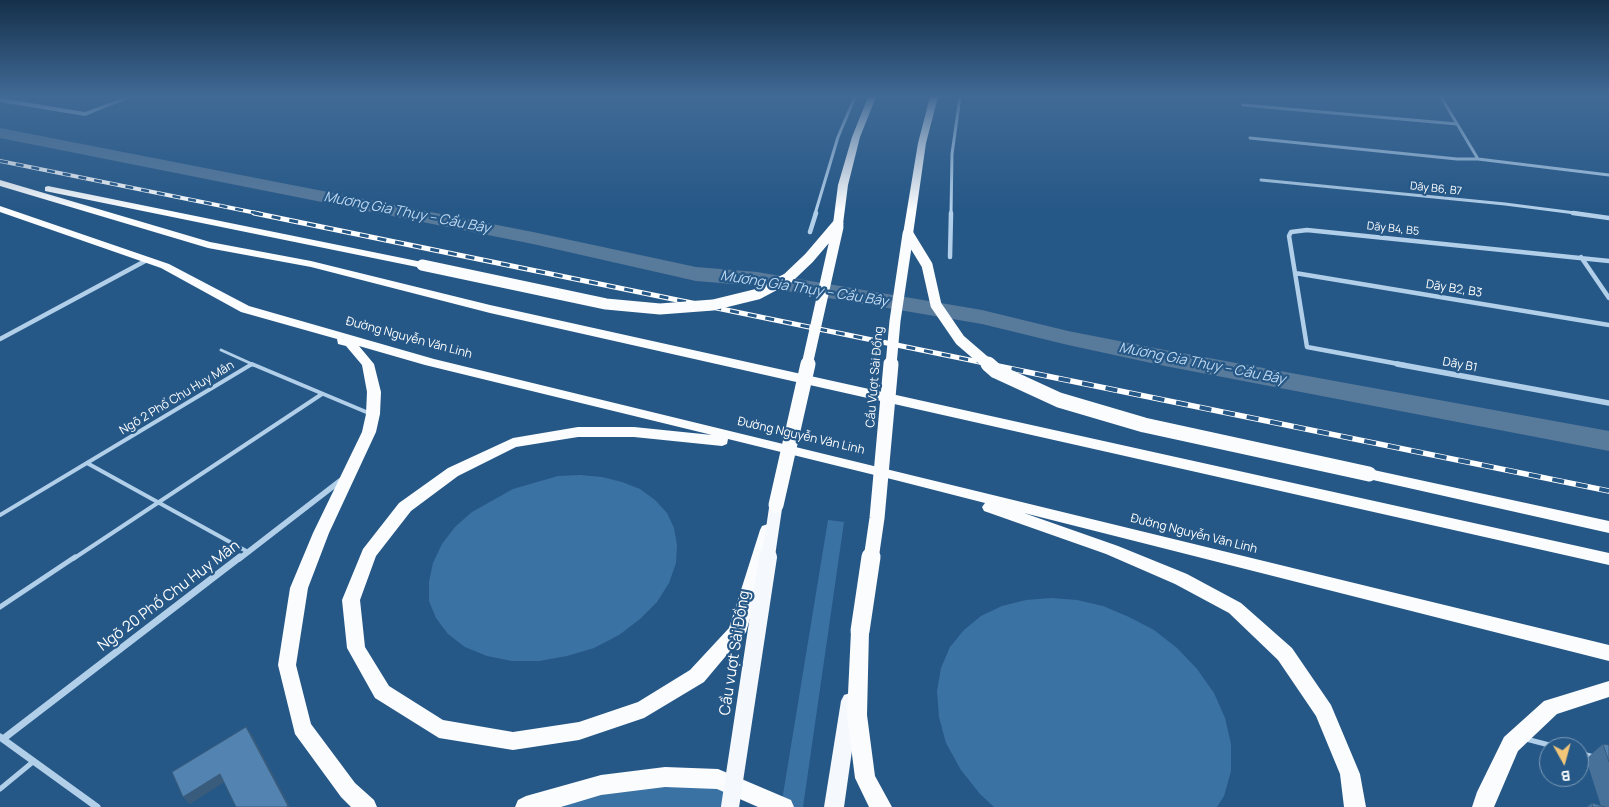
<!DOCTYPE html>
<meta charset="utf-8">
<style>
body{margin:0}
#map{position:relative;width:1609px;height:807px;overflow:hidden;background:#265887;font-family:Manrope,sans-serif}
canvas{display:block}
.north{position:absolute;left:1539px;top:737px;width:50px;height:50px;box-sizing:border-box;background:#265887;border:1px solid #7d9bb7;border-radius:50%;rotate:173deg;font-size:14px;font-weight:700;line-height:20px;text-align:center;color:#fff}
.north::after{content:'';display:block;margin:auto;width:18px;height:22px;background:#f1c678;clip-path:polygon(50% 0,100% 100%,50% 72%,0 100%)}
</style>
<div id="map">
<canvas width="1609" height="807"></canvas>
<div class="north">B</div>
</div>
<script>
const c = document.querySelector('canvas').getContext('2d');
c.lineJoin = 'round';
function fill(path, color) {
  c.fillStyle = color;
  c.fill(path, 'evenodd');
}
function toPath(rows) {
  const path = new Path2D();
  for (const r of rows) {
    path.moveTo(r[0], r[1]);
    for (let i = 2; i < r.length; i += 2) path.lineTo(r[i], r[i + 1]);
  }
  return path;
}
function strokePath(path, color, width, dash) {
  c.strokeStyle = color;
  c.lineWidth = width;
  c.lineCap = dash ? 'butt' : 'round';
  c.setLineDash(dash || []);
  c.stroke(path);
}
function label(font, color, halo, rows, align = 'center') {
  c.font = font + ' Manrope,sans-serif';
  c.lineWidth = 4.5;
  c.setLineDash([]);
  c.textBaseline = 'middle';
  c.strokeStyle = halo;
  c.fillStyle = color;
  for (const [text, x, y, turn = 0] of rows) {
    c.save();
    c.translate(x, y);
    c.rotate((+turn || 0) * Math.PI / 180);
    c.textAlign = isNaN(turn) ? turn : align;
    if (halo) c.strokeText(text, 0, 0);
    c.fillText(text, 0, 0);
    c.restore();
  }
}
fill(toPath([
 [580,475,602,477,622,482,640,489,655,500,667,513,674,528,677,545,676,563,669,583,657,602,640,619,619,635,594,648,567,656,539,661,512,661,487,656,465,647,448,634,436,618,429,601,429,582,433,563,442,544,455,527,472,512,513,489,558,476],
 [828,520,844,522,803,807,781,807],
 [1051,598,1077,600,1103,606,1129,617,1154,630,1177,648,1197,669,1214,693,1225,718,1231,744,1231,771,1224,796,1217,807,994,807,980,794,961,770,946,743,939,717,937,691,941,668,950,647,964,630,981,616,1002,606,1026,600],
 [740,783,735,807,563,807,586,796,623,784]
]), '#3b72a4');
fill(toPath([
 [0,128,533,232,696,267,757,272,982,310,1068,331,1165,350,1609,431,1609,451,1165,366,1068,345,982,324,757,286,696,281,533,244,0,138,0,128]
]), '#587a9b');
strokePath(toPath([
 [221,350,252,364],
 [250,365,254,365]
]), '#b2cfe9', 3);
strokePath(toPath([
 [87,463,248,552],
 [0,515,252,364,371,414],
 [73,559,322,394]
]), '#b2cfe9', 4);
strokePath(toPath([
 [0,607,75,557],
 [1526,739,1557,747],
 [1579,753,1594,757],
 [0,789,34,761]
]), '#b2cfe9', 5);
strokePath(toPath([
 [1441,97,1478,159],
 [1243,105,1457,124],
 [1250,138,1457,159,1478,159,1609,175],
 [1261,180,1505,204,1583,214],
 [815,214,838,137,855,97],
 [951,214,952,154,960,97]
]), '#b2cfe9', 3);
strokePath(toPath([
 [1573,213,1609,218],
 [810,232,816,213],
 [950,257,951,213],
 [1581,257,1609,298],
 [1295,273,1609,325],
 [0,339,147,260],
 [1404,365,1307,347,1289,236,1291,232,1307,230,1609,261]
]), '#b2cfe9', 4.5);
strokePath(toPath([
 [1397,364,1609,403],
 [239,559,340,481]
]), '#b2cfe9', 5.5);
strokePath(toPath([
 [0,737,97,807],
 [3,739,240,557]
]), '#b2cfe9', 7);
fill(toPath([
 [126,97,132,97,85,116,0,102,0,98,85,112,126,97]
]), '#b2cfe9');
fill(toPath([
 [850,693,856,695,859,701,844,807,824,807,841,701,844,695,850,693]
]), '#f5f9fe');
fill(toPath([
 [868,97,876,97,860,137,848,185,843,224,838,227,833,224,838,185,852,137,868,97],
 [930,97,938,97,926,143,913,234,908,237,903,234,918,143,930,97],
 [0,180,210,242,311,261,490,305,1609,553,1609,565,490,313,311,267,208,248,0,186,0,180],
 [48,186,422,262,428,265,422,268,45,191,45,187,48,186],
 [0,206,169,264,249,306,434,359,1609,645,1609,661,1024,513,1118,546,1187,574,1241,603,1292,648,1331,705,1360,774,1366,807,1344,807,1340,774,1316,716,1278,660,1229,613,1175,584,1106,554,984,511,982,507,985,503,899,481,728,439,727,444,722,446,634,437,578,437,516,447,458,476,411,511,376,556,360,600,365,647,389,686,443,720,513,732,579,722,638,702,690,670,729,628,760,530,762,526,768,524,774,526,776,530,746,632,704,682,644,718,579,740,513,750,439,738,375,698,347,648,342,600,363,549,399,503,448,468,513,438,578,427,634,427,712,435,425,365,359,346,374,364,381,392,380,414,376,432,329,533,308,588,296,665,311,724,355,783,374,800,377,807,351,807,341,797,295,734,278,665,290,588,313,533,362,432,366,414,367,392,362,365,346,346,338,344,337,339,241,312,161,268,0,212,0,206],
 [1369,469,1609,521,1609,533,1364,478,1361,474,1364,470,1369,469],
 [860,623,866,626,869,631,867,715,875,776,892,807,869,807,855,778,847,715,851,631,854,626,860,623],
 [1609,681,1609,697,1557,714,1518,751,1494,807,1472,807,1477,792,1504,737,1544,701,1609,681],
 [665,767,718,769,791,800,794,807,758,807,717,789,665,787,601,795,561,807,515,807,518,800,526,796,601,775,665,767]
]), '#fafcfe');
const railFar2 = toPath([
 [0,161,261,214]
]);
const railFar1 = toPath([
 [254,213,994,365]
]);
const rail = toPath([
 [988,364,1609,491]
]);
strokePath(railFar2, '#fff', 4);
strokePath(railFar1, '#fff', 5);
strokePath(rail, '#fff', 5.5);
strokePath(railFar2, '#265887', 2.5, [8]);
strokePath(railFar1, '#265887', 3, [9]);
strokePath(rail, '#265887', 4, [12]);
strokePath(toPath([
 [768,559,776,505]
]), '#f5f9fe', 13);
strokePath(toPath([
 [730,807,768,557]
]), '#f5f9fe', 18);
strokePath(toPath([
 [908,234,927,265,936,305,960,340,989,365],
 [422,265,606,304,660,309,713,305,758,294,788,278,809,258,838,224],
 [807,365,838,227],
 [891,365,895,321,908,234]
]), '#fafcfe', 11);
strokePath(toPath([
 [988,364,996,371,1059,400,1144,425,1369,474],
 [776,505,808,364],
 [871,559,877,518,891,364]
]), '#fafcfe', 15);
strokePath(toPath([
 [860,631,871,557]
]), '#fafcfe', 19);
fill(toPath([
 [1603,744,1609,745,1609,807,1587,807,1592,803,1601,806,1586,759]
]), '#477198');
fill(toPath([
 [246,727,252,735,290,807,286,807],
 [220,774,226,781,190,804,183,797]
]), '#3a5c7c');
const building = toPath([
 [246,727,288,806,286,807,236,807,220,774,183,797,172,772,246,727],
 [1603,744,1609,745,1609,762,1603,744],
 [1592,803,1605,807,1593,807,1592,803]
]);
fill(building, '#5383b1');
strokePath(building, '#3a5c7c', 1);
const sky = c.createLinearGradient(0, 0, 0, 210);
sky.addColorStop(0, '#15304a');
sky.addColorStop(0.46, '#416a96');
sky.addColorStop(1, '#416a9600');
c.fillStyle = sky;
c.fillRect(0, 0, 1609, 210);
label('11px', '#fff', '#265887', [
 ["Dãy B6, B7",1436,189,6],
 ["Dãy B4, B5",1393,229,6]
]);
label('12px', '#fff', '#265887', [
 ["Dãy B2, B3",1454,289,9],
 ["Đường Nguyễn Văn Linh",409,338,15],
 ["Dãy B1",1460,365,11],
 ["Cầu Vượt Sài Đồng",875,377,-85],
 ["Ngõ 2 Phố Chu Huy Mân",177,398,-31],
 ["Đường Nguyễn Văn Linh",801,436,13],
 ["Đường Nguyễn Văn Linh",1194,534,14]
]);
label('italic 14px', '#bed8f0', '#265887', [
 ["Mương Gia Thụy – Cầu Bây",407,213,11],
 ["Mương Gia Thụy – Cầu Bây",804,289,9],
 ["Mương Gia Thụy – Cầu Bây",1202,364,11]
]);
label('15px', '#fff', '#265887', [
 ["Ngõ 20 Phố Chu Huy Mân",169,596,-37],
 ["Cầu vượt Sài Đồng",735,653,-81]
]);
</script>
